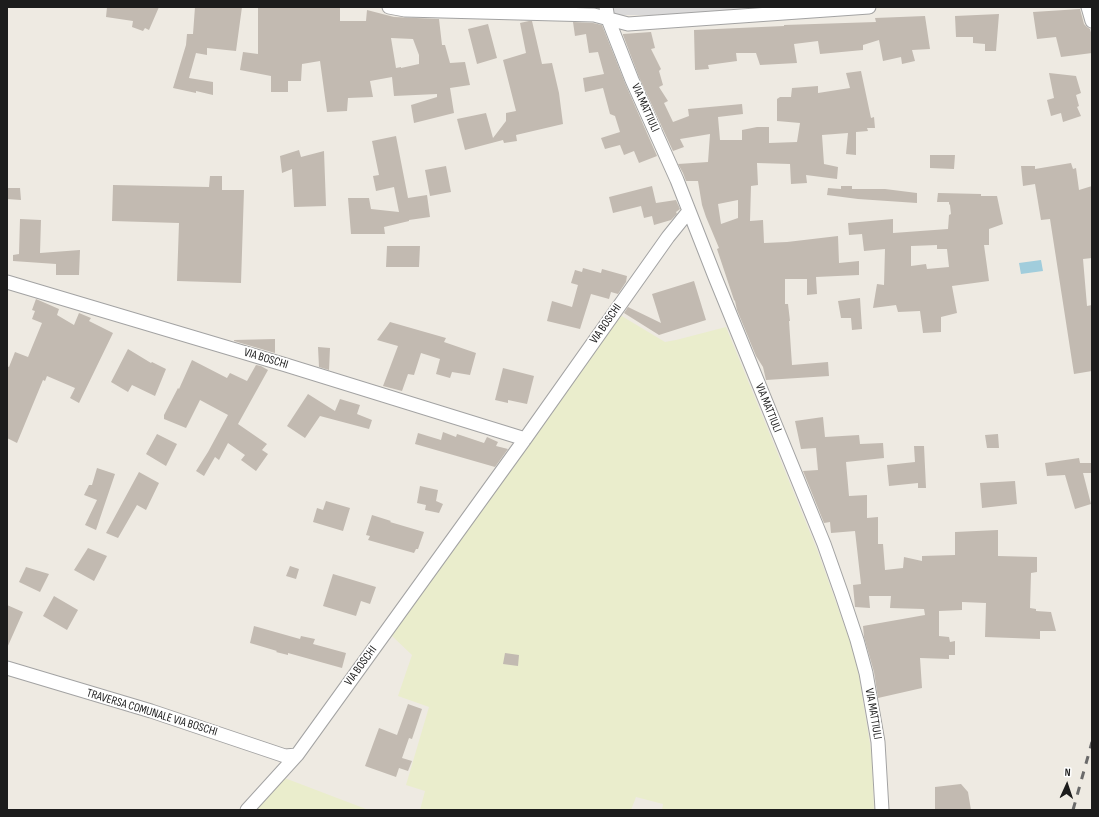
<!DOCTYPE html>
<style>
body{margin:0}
#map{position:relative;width:1099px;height:817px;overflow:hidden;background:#eeeae2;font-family:"Sofia Sans Condensed",sans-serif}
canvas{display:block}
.frame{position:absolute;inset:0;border:8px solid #1c1c1c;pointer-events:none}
.north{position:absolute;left:1047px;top:765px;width:40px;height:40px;-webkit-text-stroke:3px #fff;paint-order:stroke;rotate:3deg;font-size:11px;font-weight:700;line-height:16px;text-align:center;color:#1c1c1c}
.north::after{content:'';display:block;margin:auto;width:14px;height:18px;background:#1c1c1c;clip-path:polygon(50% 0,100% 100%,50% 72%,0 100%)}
</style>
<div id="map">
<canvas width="1099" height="817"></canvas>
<div class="frame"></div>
<div class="north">N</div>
</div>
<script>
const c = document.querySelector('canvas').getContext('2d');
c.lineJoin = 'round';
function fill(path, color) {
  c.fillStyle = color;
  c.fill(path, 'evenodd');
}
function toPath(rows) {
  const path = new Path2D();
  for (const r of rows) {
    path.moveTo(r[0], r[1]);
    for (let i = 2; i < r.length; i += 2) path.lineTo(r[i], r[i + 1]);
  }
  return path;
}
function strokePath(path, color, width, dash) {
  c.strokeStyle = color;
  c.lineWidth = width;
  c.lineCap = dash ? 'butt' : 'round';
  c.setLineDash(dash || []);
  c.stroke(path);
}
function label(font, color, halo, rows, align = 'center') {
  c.font = font + ' "Sofia Sans Condensed",sans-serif';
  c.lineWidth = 3.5;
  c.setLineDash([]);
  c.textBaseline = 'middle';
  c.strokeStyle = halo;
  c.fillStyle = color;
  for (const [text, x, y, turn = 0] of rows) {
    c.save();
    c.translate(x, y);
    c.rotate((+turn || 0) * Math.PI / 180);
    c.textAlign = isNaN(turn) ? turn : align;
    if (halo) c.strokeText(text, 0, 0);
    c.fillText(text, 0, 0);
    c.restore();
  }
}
fill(toPath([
 [610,7,762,7,694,13,652,15,612,15]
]), '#dad9d9');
fill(toPath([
 [620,315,665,342,676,340,726,327,818,552,856,658,872,756,874,810,662,810,663,804,636,797,631,810,420,810,425,791,406,785,429,707,398,696,412,655,392,636,405,616],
 [282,777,366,809,366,810,253,810]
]), '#eaedcc');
fill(toPath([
 [1041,260,1043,271,1021,274,1019,263]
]), '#a1cddc');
fill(toPath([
 [107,7,159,7,149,30,145,28,143,31,132,27,133,21,106,17],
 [195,7,242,7,236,51,207,48,207,55,196,53,189,78,213,82,213,95,196,91,196,93,173,88,186,45,187,34,193,34],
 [258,7,340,7,340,21,366,21,367,10,394,17,439,19,442,45,445,45,450,63,465,62,470,85,450,88,454,113,414,123,411,105,437,97,437,94,394,96,392,77,370,81,373,97,348,98,347,111,327,112,320,61,302,64,301,81,288,81,288,92,271,92,271,76,240,70,243,52,258,54],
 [391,38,413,39,419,55,419,64,401,68,401,67,396,68],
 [1080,9,1084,24,1087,27,1090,29,1092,36,1092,53,1061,57,1056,37,1037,39,1033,12],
 [999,14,996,51,985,51,985,44,973,43,973,37,956,37,955,16],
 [925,16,930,49,912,50,915,61,902,64,901,57,883,61,879,40,863,45,863,50,820,54,818,41,794,44,797,63,760,65,756,53,736,53,737,61,708,65,709,69,695,70,694,30,784,26,784,25,876,22,875,18],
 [529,21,532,21,542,64,552,63,559,93,563,124,516,135,517,141,504,143,503,140,465,150,457,119,486,113,493,138,506,121,506,113,516,111,503,60,526,53,520,23],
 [573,22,593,23,602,25,625,83,657,156,639,163,634,151,624,155,620,145,605,149,601,138,620,132,615,116,610,114,603,88,585,92,583,78,604,74,598,52,589,53,586,34,575,36],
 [488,24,497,58,477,64,468,29],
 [651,32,655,48,651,49,661,69,659,71,663,85,659,87,668,101,664,103,673,122,689,116,688,109,742,104,743,114,718,117,720,140,742,140,742,130,757,127,769,127,769,143,797,142,800,123,777,121,777,99,780,97,791,97,792,88,818,86,818,93,850,88,846,73,861,71,871,118,874,117,875,128,867,128,868,131,856,132,856,155,846,154,848,133,822,135,824,164,838,167,837,179,806,175,807,183,791,184,790,164,757,163,758,185,751,186,750,221,763,220,764,243,787,242,838,236,839,263,859,261,859,275,816,277,817,294,807,295,807,279,785,279,785,304,788,304,790,321,789,321,792,365,828,362,829,376,766,380,763,367,756,356,737,310,735,301,734,300,717,249,719,248,706,217,702,205,698,181,686,181,683,173,678,164,708,162,710,134,680,139,684,147,673,151,639,77,623,35,623,34],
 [738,200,738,218,721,224,718,204],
 [1049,73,1076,76,1081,93,1076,95,1079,106,1077,107,1081,116,1063,122,1061,113,1051,116,1047,100,1054,98],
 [396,136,408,198,427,195,430,217,409,220,409,221,384,227,385,234,351,234,348,198,369,198,371,209,399,212,394,187,376,191,373,176,379,175,372,141],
 [299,150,301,157,324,151,326,206,294,207,292,169,282,173,280,156],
 [930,155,955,155,954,169,930,168],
 [1071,163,1073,169,1076,168,1079,190,1092,186,1092,258,1083,259,1087,306,1092,305,1092,371,1074,374,1050,219,1041,220,1035,184,1023,186,1021,166,1035,166,1035,169],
 [446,166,451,192,430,196,425,170],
 [210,176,222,176,222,190,244,190,241,283,177,281,179,223,112,221,113,185,209,187],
 [652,186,656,203,676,200,680,209,676,212,677,214,671,220,654,225,652,216,644,218,641,206,613,213,609,197],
 [841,186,852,186,852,189,885,189,917,193,917,203,858,199,827,195,828,188,841,189],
 [7,188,20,188,21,200,7,199],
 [938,193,981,194,981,196,997,196,1003,224,989,229,989,245,984,245,989,281,952,286,957,313,941,317,941,332,923,333,920,311,898,312,896,305,873,308,877,284,884,285,885,249,864,251,862,234,849,235,848,223,893,219,893,233,948,229,949,215,951,214,950,205,949,204,949,202,937,202],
 [937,245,937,249,947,249,949,267,927,269,926,264,911,266,911,246],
 [20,219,41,220,40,253,80,250,79,275,56,275,56,264,13,261,13,255,19,254],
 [387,246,420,246,419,267,386,267],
 [583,268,601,273,602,269,627,276,626,282,618,294,611,292,609,299,591,294,580,329,547,321,552,301,572,307,578,285,571,283,575,270,582,272],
 [694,281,706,320,659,335,624,313,628,307,661,323,652,294],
 [860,298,862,329,852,330,851,318,841,318,838,301],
 [36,299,59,309,57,315,74,325,79,313,91,318,89,321,113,333,79,403,70,398,75,388,47,376,45,381,43,380,17,443,7,438,7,366,9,367,15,352,28,357,42,323,32,319,35,311,32,310],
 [390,322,446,338,444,342,476,353,470,375,452,372,450,378,436,374,440,359,421,353,414,375,408,374,402,391,383,386,398,346,377,340],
 [275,339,275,353,234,341,234,340],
 [318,347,330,348,329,370,319,367],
 [128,349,151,363,152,362,166,369,155,396,132,385,128,392,111,382],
 [192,360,227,378,230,373,247,381,256,365,261,366,268,370,238,424,267,444,262,450,268,454,256,471,241,460,245,455,228,443,219,460,215,457,204,476,196,471,208,452,228,415,200,400,186,428,164,419,164,415,178,388,179,389],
 [503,368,534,376,527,404,508,400,508,403,495,400],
 [308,394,335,411,340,399,360,405,357,414,372,420,369,429,320,416,305,438,287,426],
 [823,417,825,437,859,435,860,444,883,443,884,458,846,462,849,496,867,495,867,518,878,517,878,544,883,544,885,570,903,568,904,557,922,561,922,556,955,555,955,532,998,530,998,556,1037,557,1037,572,1031,573,1030,608,1036,609,1036,611,1051,612,1056,631,1040,631,1040,639,985,637,986,603,962,602,962,610,939,611,939,636,949,637,950,642,955,641,955,655,949,655,949,659,920,658,922,688,878,698,874,672,864,637,863,626,925,615,924,609,890,608,891,596,869,596,870,608,855,607,853,585,861,584,855,531,831,533,830,522,824,523,803,471,818,470,816,448,801,449,795,421],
 [443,432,456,437,457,434,484,443,487,437,498,442,496,446,508,449,495,467,415,444,418,433,441,440],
 [157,434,177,444,166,466,146,454],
 [998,434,999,448,987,448,985,435],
 [914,446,924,446,926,488,918,488,918,483,889,486,887,465,915,462],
 [1079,458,1080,463,1092,463,1092,473,1083,473,1091,504,1075,509,1065,475,1047,476,1045,463],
 [97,468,115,474,96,530,85,525,97,500,84,495,89,485,92,485],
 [139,472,159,483,146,510,137,505,118,538,106,533],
 [1015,481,1017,504,982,508,980,483],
 [420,486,438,490,436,501,443,504,439,513,425,510,426,505,417,503],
 [326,501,350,508,343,531,313,522,317,508,323,510],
 [372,515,391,521,390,522,424,532,418,549,416,549,414,553,368,540,370,536,366,535],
 [88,548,107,556,94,581,74,570],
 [290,566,299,569,296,579,286,576],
 [26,567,49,574,40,592,19,582],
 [333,574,376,587,370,604,361,601,356,616,323,606],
 [54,596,78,610,67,630,43,616],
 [7,605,23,612,7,648],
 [254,626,300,639,301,636,315,639,313,644,346,653,342,668,288,653,288,655,276,652,277,651,250,643],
 [505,653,519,655,518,666,503,664],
 [408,704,422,709,412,739,409,738,402,758,412,761,408,771,399,768,396,777,365,766,379,728,397,735],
 [961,784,968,792,971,810,935,810,935,787]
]), '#c2bab1');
const minor = toPath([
 [389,7,405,10,594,15,628,24,869,7],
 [606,7,608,19,632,80,677,180,715,277,824,544,842,595,857,640,866,673,878,742,882,810],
 [1088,7,1092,21],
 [7,282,286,365,525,439],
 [7,668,151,711,285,756,297,755],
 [247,810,297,755,525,439,668,237,689,211]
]);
strokePath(minor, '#a3a3a3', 15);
strokePath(minor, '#fff', 13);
strokePath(toPath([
 [1073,810,1092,742]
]), '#6a6a6a', 3, [8, 8]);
label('12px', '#1c1c1c', '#fff', [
 ["VIA MATTIULI",645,108,66],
 ["VIA BOSCHI",606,324,-55],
 ["VIA BOSCHI",266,359,17],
 ["VIA MATTIULI",768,408,68],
 ["VIA BOSCHI",361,666,-54],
 ["TRAVERSA COMUNALE VIA BOSCHI",152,713,17],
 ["VIA MATTIULI",873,714,80]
]);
</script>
